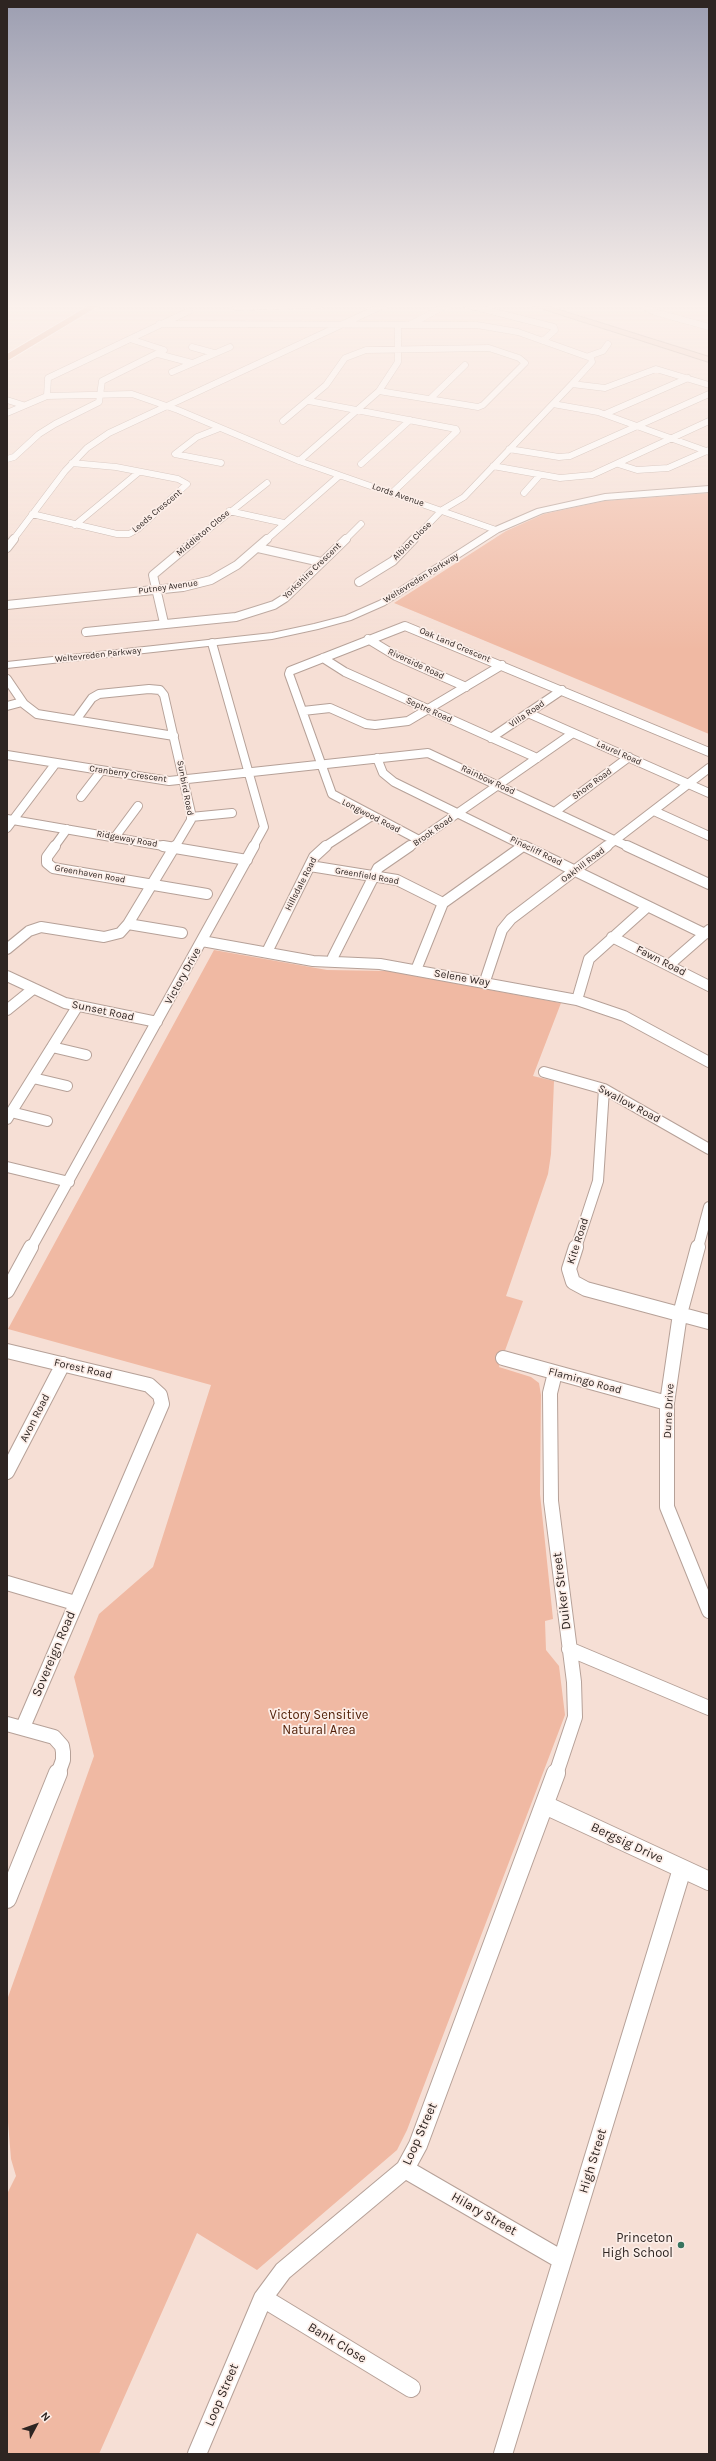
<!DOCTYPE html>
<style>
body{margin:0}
#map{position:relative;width:716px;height:2461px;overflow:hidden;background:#f6dfd5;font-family:Karla,sans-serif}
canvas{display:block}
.frame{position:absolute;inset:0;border:8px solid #2e2522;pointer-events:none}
.north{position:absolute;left:16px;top:2405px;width:40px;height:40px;-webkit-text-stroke:3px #fceee8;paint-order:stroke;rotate:49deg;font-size:11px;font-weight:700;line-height:16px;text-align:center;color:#2e2522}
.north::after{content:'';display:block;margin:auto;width:14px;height:18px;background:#2e2522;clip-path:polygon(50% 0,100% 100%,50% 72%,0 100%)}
</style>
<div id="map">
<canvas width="716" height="2461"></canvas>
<div class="frame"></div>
<div class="north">N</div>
</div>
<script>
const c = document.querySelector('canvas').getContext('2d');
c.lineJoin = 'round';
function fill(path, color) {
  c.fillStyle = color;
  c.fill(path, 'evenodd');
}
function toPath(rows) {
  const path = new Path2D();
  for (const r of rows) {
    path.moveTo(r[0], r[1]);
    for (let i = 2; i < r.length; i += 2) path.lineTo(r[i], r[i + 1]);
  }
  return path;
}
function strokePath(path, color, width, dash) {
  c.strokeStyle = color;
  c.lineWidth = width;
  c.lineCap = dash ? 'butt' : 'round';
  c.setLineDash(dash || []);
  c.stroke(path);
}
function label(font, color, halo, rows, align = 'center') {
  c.font = font + ' Karla,sans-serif';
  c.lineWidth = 3.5;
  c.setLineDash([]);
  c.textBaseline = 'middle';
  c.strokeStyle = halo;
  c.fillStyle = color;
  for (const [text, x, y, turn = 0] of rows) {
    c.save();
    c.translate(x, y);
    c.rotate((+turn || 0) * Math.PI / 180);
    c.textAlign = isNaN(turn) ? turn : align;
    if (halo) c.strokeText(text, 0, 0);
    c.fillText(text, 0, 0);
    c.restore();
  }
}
fill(toPath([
 [709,493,709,734,394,603,506,531,544,514,604,501],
 [214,950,327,970,388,971,561,1003,533,1076,554,1081,551,1154,548,1174,506,1296,523,1301,499,1367,531,1377,539,1383,541,1395,540,1494,553,1619,545,1621,546,1650,559,1666,565,1715,407,2130,397,2150,257,2270,197,2233,99,2454,7,2454,7,2194,16,2176,11,2159,8,2122,7,2000,94,1756,74,1677,99,1614,153,1567,211,1385,8,1329]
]), '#f0b9a3');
const minorFar4 = toPath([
 [467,305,554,327,555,330,543,341],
 [649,305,647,308,655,312,709,327],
 [236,307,320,305],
 [159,324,477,325,518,332,591,358,592,362,572,384,464,497,442,510,413,540],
 [411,324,447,305],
 [192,347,214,353],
 [158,354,192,363],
 [589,356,603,351,608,344],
 [172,372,230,347],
 [572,384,605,388,656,369,709,385],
 [47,396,48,378,189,311],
 [430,399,465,365],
 [7,400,23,405],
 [309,401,456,429,457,431,392,493],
 [553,404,598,412,709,452],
 [7,413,47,396,132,394,178,410,299,461,496,530],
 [605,414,688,378],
 [283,421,326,385,345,358,366,350,489,348,519,358,525,363,483,405,478,407,379,391],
 [220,428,197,437,175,454,221,463],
 [509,449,559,457,570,456,709,394],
 [7,459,14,457,39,434,55,424,99,402,102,381,164,350,130,339],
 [299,461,379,391,398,362,398,325],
 [361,464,410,420],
 [618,464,637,470,668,468,709,450],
 [493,466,560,478,592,475,709,421],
 [524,493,540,475],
 [229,511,284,523],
 [32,514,117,534,129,534,138,529,187,484,178,479,116,467,72,463],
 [75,525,139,472],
 [13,540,65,471,87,448,109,433,384,305],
 [195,540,267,483],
 [266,540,339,476],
 [345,540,361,524]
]);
const minorFar3 = toPath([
 [7,548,14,539],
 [258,548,321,562],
 [359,582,393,561,414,539],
 [7,605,183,587,211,580,237,565,267,539],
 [164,623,153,575,196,539],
 [86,632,236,617,274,605,285,598,346,539],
 [368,639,396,656,466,687],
 [212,643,264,827,253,847],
 [323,658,345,672,537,758],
 [7,679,24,704,37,714,174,736],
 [7,706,22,702],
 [303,711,330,708,366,724,375,725,408,721,502,665],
 [528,713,709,793],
 [76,720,92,698,99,694,149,689,160,690,164,695,191,813,191,820,175,847],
 [491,738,562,690],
 [7,755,169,781,428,753,629,847],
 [377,758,383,773,394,782,526,847],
 [81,797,101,771],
 [556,811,629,757],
 [654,811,709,836],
 [191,817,232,813],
 [7,819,169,847],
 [7,828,56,763],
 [115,837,138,806],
 [419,840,332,794,289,674,290,671,405,626,709,752],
 [54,847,67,829],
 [324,847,372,816],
 [409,847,573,733],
 [522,847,524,845],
 [606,847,709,768]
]);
const minorFar2 = toPath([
 [55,846,47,857,47,863,53,868,207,894],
 [163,846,247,860],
 [524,846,705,934],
 [627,846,709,884],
 [310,866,397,880,443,903],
 [128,924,182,933],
 [612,937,709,986],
 [202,941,313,961,380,964,577,1000,624,1016,709,1062],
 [7,949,29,931,41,927,104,937,120,933,128,924,175,846],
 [267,952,314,857,326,846],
 [333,962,333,957,378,868,410,846],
 [669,965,709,930],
 [416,970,443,903,523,846],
 [7,976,65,1003,157,1022],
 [485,981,502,930,511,919,607,846],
 [577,1000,589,959,647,907],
 [7,1010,33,989],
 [52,1047,86,1055],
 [544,1072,604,1089,709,1149],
 [33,1078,67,1086],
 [11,1112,47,1121],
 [7,1119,77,1007],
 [7,1167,69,1182],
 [31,1248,254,846],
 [576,1248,598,1181,604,1089],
 [698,1248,709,1207]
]);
const minorFar1 = toPath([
 [576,1247,569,1269,573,1282,586,1289,709,1322],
 [698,1247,680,1314,667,1403,667,1507,709,1611],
 [7,1291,31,1247],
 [7,1351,149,1385,160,1395,162,1404,23,1727],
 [503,1358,667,1403],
 [555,1373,550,1393,551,1501,574,1682,575,1717,556,1774],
 [7,1472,63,1364],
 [7,1583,75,1603],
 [569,1649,709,1708],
 [7,1724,54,1737,62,1746,63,1752,63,1760,58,1774]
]);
const minor = toPath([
 [545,1805,709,1881],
 [7,1899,58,1773],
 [405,2169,562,2260],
 [263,2298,411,2388],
 [197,2454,263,2298,283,2271,405,2169,418,2145,556,1773],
 [503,2454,682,1869]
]);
const tertiary = toPath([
 [709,486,709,492,605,500,543,513,499,532,385,605,351,620,318,629,272,639,7,668,7,662,272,633,314,624,345,616,379,601,493,528,537,509,605,494,709,486]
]);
const secondary = toPath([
 [531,305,543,305,709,357,709,362,531,305]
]);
const primary = toPath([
 [90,305,100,305,7,361,7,354,90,305]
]);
strokePath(minorFar4, '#b6a198', 7);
strokePath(minorFar3, '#b6a198', 10);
strokePath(minorFar2, '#b6a198', 12);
strokePath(minorFar1, '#b6a198', 16);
strokePath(minor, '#b6a198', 20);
strokePath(tertiary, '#b6a198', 2);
strokePath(secondary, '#b6a198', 2);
strokePath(primary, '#fff', 2);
strokePath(minorFar4, '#fff', 6);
strokePath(minorFar3, '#fff', 8);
strokePath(minorFar2, '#fff', 10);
strokePath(minorFar1, '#fff', 14);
strokePath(minor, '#fff', 18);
fill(tertiary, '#fff');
fill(secondary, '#f0d0c2');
fill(primary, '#e1a285');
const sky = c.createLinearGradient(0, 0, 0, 650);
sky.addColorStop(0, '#9c9eb1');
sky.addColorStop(0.47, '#fbf1ec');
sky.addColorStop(1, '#fbf1ec00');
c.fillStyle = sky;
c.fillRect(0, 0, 716, 650);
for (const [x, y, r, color] of [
 [681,2245,4,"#38745f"]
]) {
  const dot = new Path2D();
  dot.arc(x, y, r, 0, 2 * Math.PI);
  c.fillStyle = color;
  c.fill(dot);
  strokePath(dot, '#fceee8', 1.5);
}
label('9px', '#2e2522', '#fceee8', [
 ["Lords Avenue",398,495,19],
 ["Leeds Crescent",157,511,-40],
 ["Middleton Close",203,533,-40],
 ["Albion Close",412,541,-45],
 ["Yorkshire Crescent",312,571,-44],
 ["Weltevreden Parkway",421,578,-32],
 ["Putney Avenue",168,587,-8],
 ["Oak Land Crescent",455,645,23],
 ["Weltevreden Parkway",98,655,-6],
 ["Riverside Road",416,664,25],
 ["Septre Road",429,710,24],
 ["Villa Road",527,714,-34],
 ["Laurel Road",619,753,24],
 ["Cranberry Crescent",128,774,8],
 ["Rainbow Road",488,780,25],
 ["Shore Road",592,784,-36],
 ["Sunbird Road",185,788,79],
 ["Longwood Road",371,816,27],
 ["Brook Road",433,831,-35],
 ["Ridgeway Road",127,839,10],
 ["Pinecliff Road",536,851,26],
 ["Oakhill Road",583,865,-37],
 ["Greenhaven Road",90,874,10],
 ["Greenfield Road",367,876,10],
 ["Hillsdale Road",301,884,-63]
]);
label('11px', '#2e2522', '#fceee8', [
 ["Fawn Road",661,961,27],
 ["Victory Drive",183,976,-61],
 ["Selene Way",462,978,10],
 ["Sunset Road",103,1011,12],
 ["Swallow Road",629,1104,28],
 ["Kite Road",578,1241,-72],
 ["Forest Road",83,1369,13],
 ["Flamingo Road",585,1381,15],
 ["Dune Drive",669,1411,-87],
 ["Avon Road",35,1418,-63]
]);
label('13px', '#2e2522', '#fceee8', [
 ["Duiker Street",562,1591,-97],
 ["Sovereign Road",54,1654,-67],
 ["Bergsig Drive",627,1843,25],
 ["Loop Street",420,2134,-66],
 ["High Street",593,2161,-73],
 ["Hilary Street",484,2214,30],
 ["Bank Close",337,2343,31],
 ["Loop Street",222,2395,-67]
]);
label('13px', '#522109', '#fceee8', [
 ["Victory Sensitive",319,1715],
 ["Natural Area",319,1730]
]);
label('13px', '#2e2522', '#fceee8', [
 ["Princeton",673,2238],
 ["High School",673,2253]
], 'right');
</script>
